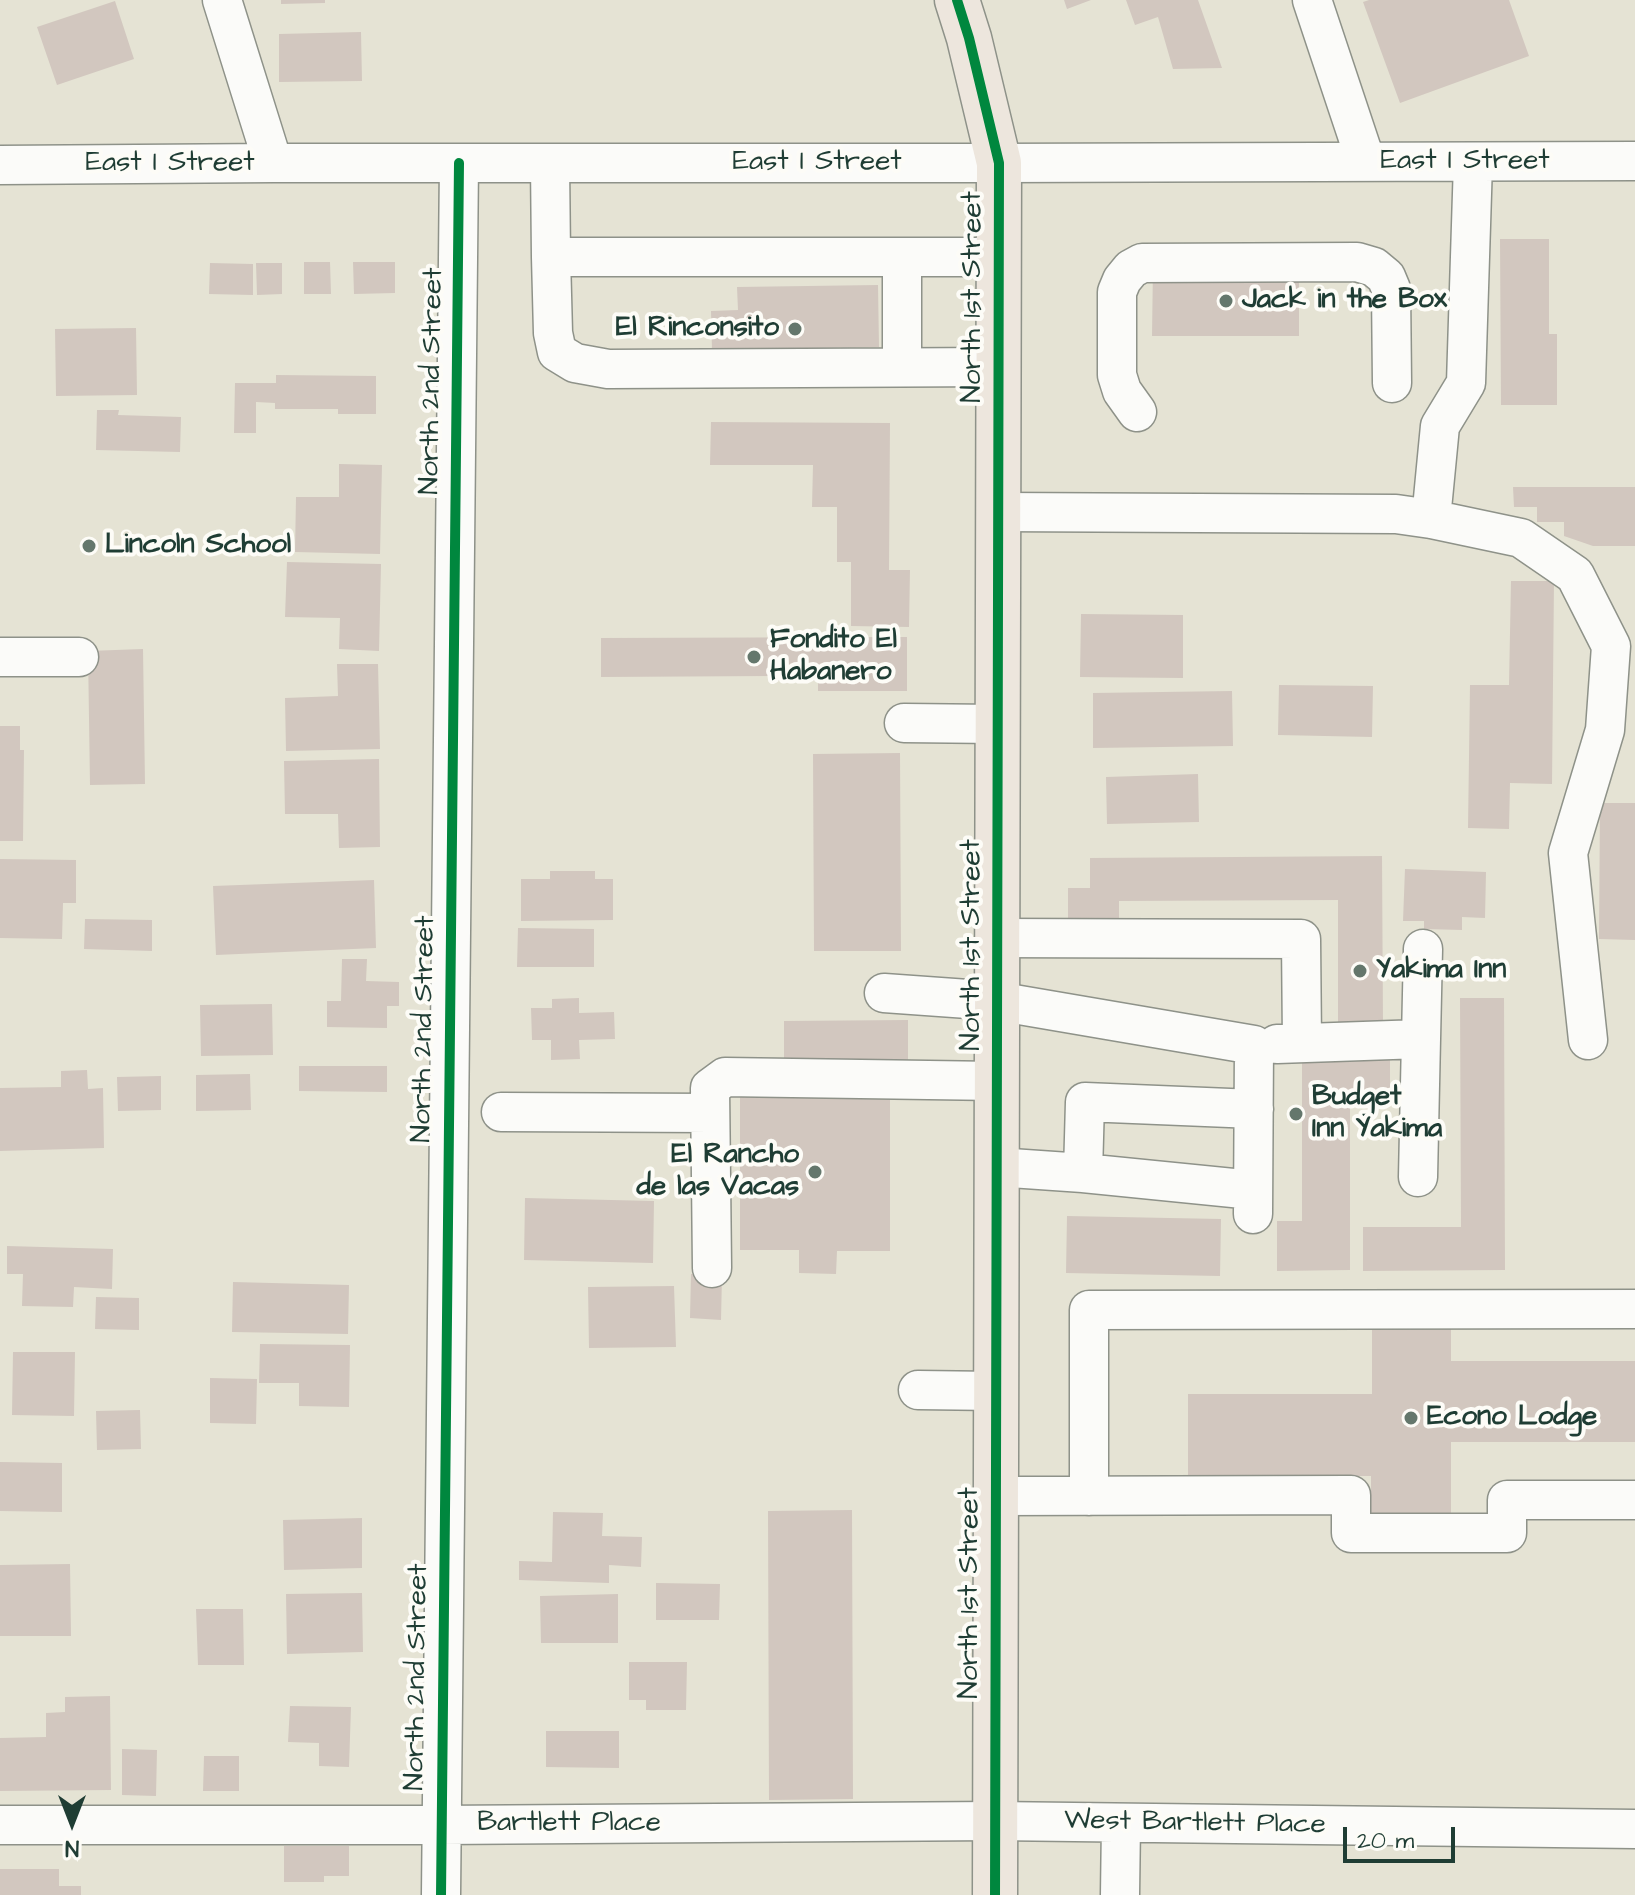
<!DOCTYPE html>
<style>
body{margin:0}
#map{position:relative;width:1635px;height:1895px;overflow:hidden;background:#e5e3d4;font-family:"Architects Daughter",sans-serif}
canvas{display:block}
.north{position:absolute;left:32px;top:1783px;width:80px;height:80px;-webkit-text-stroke:6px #fdfcf7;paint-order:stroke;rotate:180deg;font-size:22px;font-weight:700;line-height:32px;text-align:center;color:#1f3d34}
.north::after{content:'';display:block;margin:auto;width:28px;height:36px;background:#1f3d34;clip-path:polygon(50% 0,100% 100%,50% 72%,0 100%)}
.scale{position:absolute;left:1343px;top:1827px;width:112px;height:36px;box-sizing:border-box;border:4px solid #1f3d34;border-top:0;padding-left:10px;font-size:24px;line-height:28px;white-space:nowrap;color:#1f3d34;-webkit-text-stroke:6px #fdfcf7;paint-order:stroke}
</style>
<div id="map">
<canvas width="1635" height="1895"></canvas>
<div class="north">N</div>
<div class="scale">20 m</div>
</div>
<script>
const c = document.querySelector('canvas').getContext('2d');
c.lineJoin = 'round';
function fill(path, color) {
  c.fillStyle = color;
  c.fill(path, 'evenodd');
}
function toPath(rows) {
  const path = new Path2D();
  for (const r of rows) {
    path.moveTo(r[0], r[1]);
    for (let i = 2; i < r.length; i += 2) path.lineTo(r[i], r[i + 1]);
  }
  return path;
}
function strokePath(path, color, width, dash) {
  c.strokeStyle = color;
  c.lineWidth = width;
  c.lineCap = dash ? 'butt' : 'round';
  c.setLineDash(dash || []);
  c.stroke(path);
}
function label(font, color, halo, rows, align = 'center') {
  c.font = font + ' "Architects Daughter",sans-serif';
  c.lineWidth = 8;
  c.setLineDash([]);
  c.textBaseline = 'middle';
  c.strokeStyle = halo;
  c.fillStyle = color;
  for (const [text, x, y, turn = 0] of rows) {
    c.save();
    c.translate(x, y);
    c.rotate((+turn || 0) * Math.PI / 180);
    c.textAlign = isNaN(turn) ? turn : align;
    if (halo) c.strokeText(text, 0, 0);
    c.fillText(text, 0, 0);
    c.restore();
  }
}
fill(toPath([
 [281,0,325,0,325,3,281,4],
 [1064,0,1091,0,1067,9],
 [1126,0,1198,0,1222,68,1173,69,1158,17,1135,25],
 [1369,0,1509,0,1529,56,1400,103,1363,2],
 [115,1,134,59,57,85,37,27],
 [361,32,362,81,279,82,279,34],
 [1500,239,1549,239,1549,334,1557,334,1557,405,1501,405],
 [304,262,330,262,331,294,304,294],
 [353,262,395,262,395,293,354,294],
 [210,263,253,264,253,295,209,294],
 [256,263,282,263,282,294,257,295],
 [1153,266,1299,267,1299,336,1152,336],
 [878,285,879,347,712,350,711,311,738,310,737,287],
 [136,328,137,395,56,396,55,329],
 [276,375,376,376,376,414,338,414,338,409,275,409,275,403,256,402,256,433,234,433,235,383,276,383],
 [97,410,119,410,118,415,181,417,180,452,96,450],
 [711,422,890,423,889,570,910,570,909,627,851,626,851,562,837,562,837,507,812,507,813,465,710,465],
 [339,464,382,465,380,554,295,552,296,497,339,497],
 [1513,487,1635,487,1635,546,1593,546,1564,536,1564,522,1537,522,1537,507,1514,507],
 [287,562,381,564,379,651,339,649,340,618,285,617],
 [1511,581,1554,581,1552,784,1510,783,1509,829,1468,828,1470,685,1509,685],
 [1081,614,1183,615,1183,678,1080,677],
 [907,637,907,691,818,691,818,681,770,681,770,676,601,677,601,638],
 [143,649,145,784,90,785,88,651],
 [337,664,378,664,380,749,286,751,285,698,338,696],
 [1279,685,1373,686,1372,737,1278,735],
 [1232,691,1233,746,1093,748,1093,693],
 [0,726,20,726,20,750,24,750,23,841,0,841],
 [900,753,901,951,814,951,813,754],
 [379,759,380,847,339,848,338,814,285,814,284,761],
 [1198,774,1199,822,1107,824,1106,777],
 [1600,803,1635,803,1635,940,1599,939],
 [1382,856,1383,1025,1338,1025,1338,900,1119,901,1119,918,1068,918,1068,888,1090,888,1090,858],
 [0,859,76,860,76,903,63,903,62,939,0,938],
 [1405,869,1486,872,1485,918,1462,917,1462,930,1424,929,1424,921,1403,921],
 [550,871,595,871,595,879,613,879,613,920,521,921,521,879,550,879],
 [374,880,376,948,216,955,213,886],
 [85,919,152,920,152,951,84,949],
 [518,928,594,929,594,967,517,967],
 [342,959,367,959,366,981,399,982,399,1006,387,1006,387,1028,327,1027,327,1001,341,1001],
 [579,998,579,1013,614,1012,615,1039,579,1040,580,1059,551,1060,551,1040,532,1040,531,1008,552,1008,552,999],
 [1460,998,1504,998,1505,1270,1363,1271,1363,1227,1461,1227],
 [272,1004,273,1055,201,1056,200,1005],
 [908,1020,908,1066,784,1068,784,1021],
 [1302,1051,1390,1059,1390,1097,1350,1097,1350,1270,1277,1271,1277,1221,1302,1221],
 [299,1066,387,1066,387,1092,299,1091],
 [87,1070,88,1089,103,1088,104,1148,0,1151,0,1088,61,1087,61,1071],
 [250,1074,251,1110,196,1111,196,1075],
 [161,1076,161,1110,118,1111,117,1077],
 [740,1093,890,1094,890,1251,837,1251,836,1274,799,1273,799,1250,740,1250],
 [525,1198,654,1201,653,1263,524,1260],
 [1067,1216,1221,1219,1220,1276,1066,1273],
 [7,1246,113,1249,112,1289,74,1287,73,1307,22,1306,23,1274,7,1274],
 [691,1274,722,1276,721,1320,690,1318],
 [233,1282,349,1285,348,1334,232,1332],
 [674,1286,676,1347,589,1348,588,1287],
 [96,1297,139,1298,139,1330,95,1329],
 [1372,1320,1451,1320,1451,1361,1635,1361,1635,1442,1451,1442,1451,1519,1371,1519,1371,1476,1188,1476,1188,1394,1372,1394],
 [260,1344,350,1345,349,1407,299,1406,299,1383,259,1383],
 [13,1352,75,1352,74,1416,12,1415],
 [210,1378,257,1379,256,1424,210,1423],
 [140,1410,141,1449,97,1450,96,1411],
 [0,1462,62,1463,62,1512,0,1511],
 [852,1510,853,1799,769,1800,768,1511],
 [553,1512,603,1513,602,1536,642,1537,641,1567,609,1565,609,1583,519,1580,519,1561,552,1562],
 [362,1518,362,1568,284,1570,283,1520],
 [70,1564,71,1636,0,1636,0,1565],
 [656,1583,720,1584,719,1620,656,1620],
 [362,1593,363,1652,287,1654,286,1594],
 [618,1594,618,1643,541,1643,540,1596],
 [196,1609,243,1609,244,1665,198,1665],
 [629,1662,687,1662,686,1710,646,1710,646,1700,629,1700],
 [110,1696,111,1790,0,1791,0,1738,46,1737,46,1713,65,1712,65,1697],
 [290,1706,351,1707,349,1767,319,1766,319,1743,288,1742],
 [546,1731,619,1731,619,1768,546,1767],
 [122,1749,157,1750,156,1796,122,1795],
 [204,1756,239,1756,239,1791,203,1791],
 [284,1846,349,1846,349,1876,324,1876,324,1882,284,1882],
 [0,1869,59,1869,59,1886,81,1886,81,1895,0,1895]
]), '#d2c7bf');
const minor = toPath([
 [222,0,273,163],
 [1312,0,1366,162],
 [550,163,551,257,998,257],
 [0,165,273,163,999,163,1635,161],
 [551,257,553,333,557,352,575,363,608,369,998,367],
 [902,257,902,367],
 [1137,412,1122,391,1117,375,1117,292,1122,280,1131,269,1142,263,1357,262,1374,267,1386,277,1391,289,1392,383],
 [998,512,1396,514,1431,519,1521,538,1575,575,1611,646,1605,730,1568,853,1588,1040],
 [1431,519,1440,426,1466,383,1473,162],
 [0,657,79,657],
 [904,723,997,724],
 [996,938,1301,939,1302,1043],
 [884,993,996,1001,1254,1045,1253,1214],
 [1421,1039,1423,949],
 [1277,1044,1421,1039,1418,1177],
 [501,1112,710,1113],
 [996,1167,1083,1173,1085,1102,1254,1109],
 [1083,1173,1253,1190],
 [712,1268,710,1088,725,1077,996,1081],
 [918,1390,996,1391],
 [995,1496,1351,1495,1351,1533,1507,1533,1507,1500,1635,1500],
 [1089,1496,1089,1310,1635,1309],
 [0,1825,440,1825,994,1821,1635,1829],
 [441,1895,459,163],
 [1120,1895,1121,1823]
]);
const major = toPath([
 [957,0,969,38,999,163,995,1895]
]);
strokePath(minor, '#8e9289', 41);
strokePath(major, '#8e9289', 47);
strokePath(minor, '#fbfbf9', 38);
strokePath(major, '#ede6dd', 44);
strokePath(toPath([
 [957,0,969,38,999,163,995,1895],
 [441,1895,459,163]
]), '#00873e', 10);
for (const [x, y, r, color] of [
 [1226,301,8,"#64776c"],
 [795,329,8,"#64776c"],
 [89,546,8,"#64776c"],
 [754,657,8,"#64776c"],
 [1360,971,8,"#64776c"],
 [1296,1114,8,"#64776c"],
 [815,1172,8,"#64776c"],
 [1411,1418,8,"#64776c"]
]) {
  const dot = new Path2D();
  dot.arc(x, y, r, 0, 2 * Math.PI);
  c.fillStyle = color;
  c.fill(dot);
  strokePath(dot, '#fdfcf7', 3);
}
label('28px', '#1f3d34', '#fdfcf7', [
 ["East I Street",1465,162],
 ["East I Street",817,163],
 ["East I Street",170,164],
 ["North 1st Street",974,297,-90],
 ["North 2nd Street",433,381,-89],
 ["North 1st Street",973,945,-90],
 ["North 2nd Street",425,1029,-89],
 ["North 1st Street",971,1593,-90],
 ["North 2nd Street",418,1677,-89],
 ["Bartlett Place",569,1824],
 ["West Bartlett Place",1195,1824,1]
]);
label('bold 28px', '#1f3d34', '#fdfcf7', [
 ["Jack in the Box",1242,301],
 ["El Rinconsito",779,329,"right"],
 ["Lincoln School",105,546],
 ["Fondito El",770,641],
 ["Habanero",770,673],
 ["Yakima Inn",1376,971],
 ["Budget",1312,1098],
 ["Inn Yakima",1312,1130],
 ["El Rancho",799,1156,"right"],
 ["de las Vacas",799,1188,"right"],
 ["Econo Lodge",1427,1418]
], 'left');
</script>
